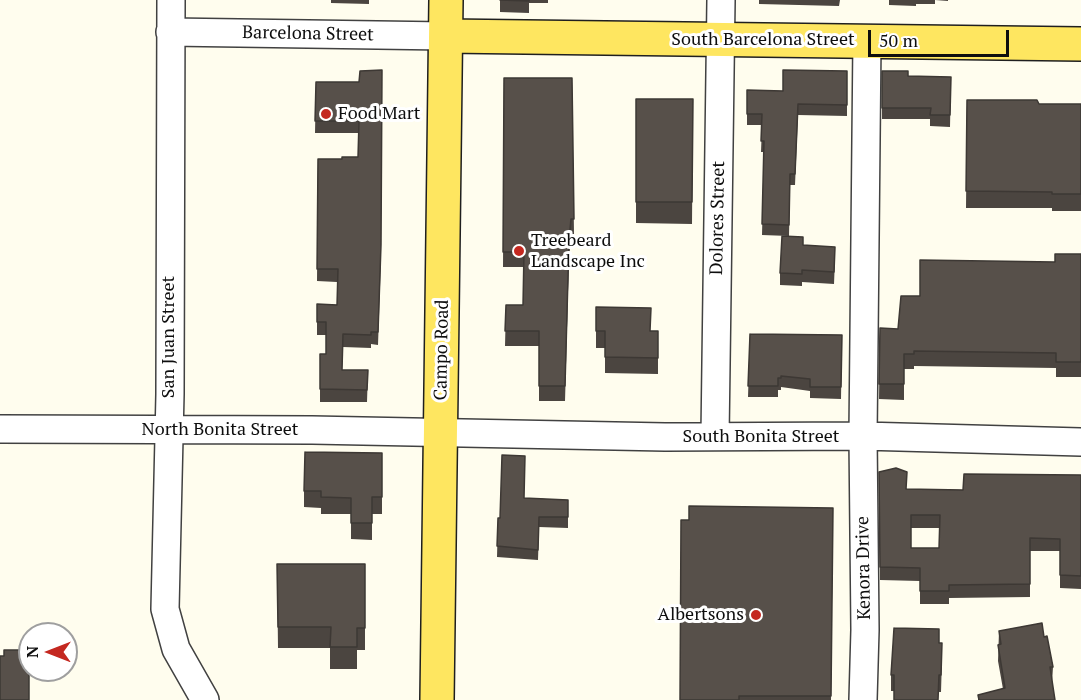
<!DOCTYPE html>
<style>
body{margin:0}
#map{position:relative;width:1081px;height:700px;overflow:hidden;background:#fffdee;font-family:"PT Serif",serif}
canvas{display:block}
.north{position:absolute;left:18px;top:622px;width:60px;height:60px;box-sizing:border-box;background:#fff;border:2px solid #9f9f9f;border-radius:50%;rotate:270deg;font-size:16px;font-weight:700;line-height:24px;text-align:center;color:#0e0e0e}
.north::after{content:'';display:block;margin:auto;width:21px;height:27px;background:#c42820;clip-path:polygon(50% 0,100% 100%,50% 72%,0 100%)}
.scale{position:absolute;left:868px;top:30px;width:141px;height:27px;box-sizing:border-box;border:3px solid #0e0e0e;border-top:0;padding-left:8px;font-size:18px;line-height:21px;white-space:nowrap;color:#0e0e0e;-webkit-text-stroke:4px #fff;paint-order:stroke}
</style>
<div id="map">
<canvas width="1081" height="700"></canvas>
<div class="north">N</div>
<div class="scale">50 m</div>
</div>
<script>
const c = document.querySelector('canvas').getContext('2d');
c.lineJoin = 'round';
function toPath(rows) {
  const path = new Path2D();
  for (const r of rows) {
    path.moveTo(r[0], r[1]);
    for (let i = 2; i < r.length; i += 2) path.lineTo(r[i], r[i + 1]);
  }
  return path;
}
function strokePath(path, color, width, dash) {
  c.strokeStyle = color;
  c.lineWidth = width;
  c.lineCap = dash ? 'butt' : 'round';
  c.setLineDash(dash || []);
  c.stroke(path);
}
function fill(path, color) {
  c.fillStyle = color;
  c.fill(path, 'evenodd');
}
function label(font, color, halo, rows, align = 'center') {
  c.font = font + ' "PT Serif",serif';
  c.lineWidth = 6;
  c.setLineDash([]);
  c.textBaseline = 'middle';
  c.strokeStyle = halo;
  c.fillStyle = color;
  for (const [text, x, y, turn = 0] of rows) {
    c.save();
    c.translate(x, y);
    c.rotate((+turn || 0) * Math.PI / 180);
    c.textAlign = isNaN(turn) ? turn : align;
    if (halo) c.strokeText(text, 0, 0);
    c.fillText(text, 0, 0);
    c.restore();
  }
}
const minor = toPath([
 [171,0,170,394,165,609,176,649,205,700],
 [170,32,446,36],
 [0,429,312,430,665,437,863,436,1081,442],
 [715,436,721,0],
 [863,700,865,630,863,436,867,40]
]);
const major = toPath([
 [446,36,1081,44],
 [437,700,446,0]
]);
strokePath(minor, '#414141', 30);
strokePath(major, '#1f1f1f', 36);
strokePath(minor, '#fff', 27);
strokePath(major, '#fee660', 33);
fill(toPath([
 [331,0,369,0,369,4,331,3],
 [500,0,548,0,548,3,529,3,529,13,500,12],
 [759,0,840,0,839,6,759,4],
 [889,0,948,0,948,1,935,0,935,4,916,4,916,6,889,5],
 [847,71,847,116,798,115,795,185,790,185,789,236,762,235,764,152,761,152,762,125,747,125,747,90,783,91],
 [882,71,908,76,951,77,950,127,930,126,930,119,882,119],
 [504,78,572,78,574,234,571,234,569,255,565,401,539,401,539,346,505,346,506,305,523,305,523,267,503,267],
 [316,82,359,82,381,258,378,345,371,344,371,348,343,347,342,370,368,370,367,402,320,402,320,354,326,354,326,335,317,335,317,304,337,305,337,282,317,281,318,159,342,159,358,157,358,133,315,133],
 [636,99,693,99,692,224,636,223],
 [967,100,1039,104,1081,104,1081,211,1052,211,1052,208,966,208],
 [803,245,835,259,834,284,802,282,802,286,780,285,780,273],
 [1081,254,1081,377,1056,377,1056,368,914,366,914,369,904,369,904,400,879,399,880,328,898,329,920,296,1055,262],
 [596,307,651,331,658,331,658,374,605,373,605,348,596,348],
 [750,334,842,335,841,399,810,398,810,391,781,387,781,390,778,390,778,397,748,397],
 [382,453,382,514,372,514,372,540,351,539,351,514,321,514,321,508,304,507,304,491],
 [879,472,907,489,963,490,1081,475,1081,589,1060,588,1060,551,1030,551,1030,597,949,598,949,604,920,604,920,581,880,580],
 [911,528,940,528,939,548,911,548],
 [524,498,568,500,568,528,539,527,538,560,497,557,498,518,500,518],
 [833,508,831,700,680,700,689,520],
 [277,564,365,564,365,650,357,650,357,669,330,669,330,648,278,648],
 [999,631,1044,637,1053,667,1052,683,1055,700,978,700,978,695,1003,689,998,661],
 [939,643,942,659,941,692,891,691,891,675]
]), '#4b4540');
fill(toPath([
 [571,219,571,234,569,255,565,401,569,240]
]), '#3d3834');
const building = toPath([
 [500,0,529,0,529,1,500,0],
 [382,70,381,245,378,332,371,332,371,335,343,334,342,370,368,370,367,390,320,389,320,354,326,354,326,322,317,322,317,304,337,305,338,269,317,269,318,159,342,159,342,157,358,157,359,121,315,121,316,82,359,82,360,71,382,70],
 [783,70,847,71,847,105,798,104,795,174,790,174,789,225,762,224,764,141,761,141,762,114,747,114,747,90,783,91,783,70],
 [882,71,908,71,908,76,951,77,950,115,930,115,931,108,882,108,882,71],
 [504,78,572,78,574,219,571,219,569,240,565,386,539,386,539,331,505,331,506,305,523,305,524,252,503,252,504,78],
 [636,99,693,99,692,202,636,202,636,99],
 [967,100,1037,100,1039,104,1081,104,1081,194,1052,194,1052,192,966,191,967,100],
 [782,236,803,237,803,245,835,247,834,272,802,270,802,274,780,273,782,236],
 [1055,254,1081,254,1081,362,1056,362,1056,353,914,351,914,354,904,354,904,384,879,384,880,328,898,329,901,296,920,296,920,260,1055,262,1055,254],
 [596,307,651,308,650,331,658,331,658,358,605,357,605,331,596,331,596,307],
 [750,334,842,335,841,387,810,387,810,379,781,376,781,378,778,378,778,386,748,386,750,334],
 [305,452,382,453,382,497,372,497,372,523,351,523,351,498,321,497,321,491,304,491,305,452],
 [502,455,525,456,524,498,568,500,568,517,539,517,538,550,497,546,498,518,500,518,502,455],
 [896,468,907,472,906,489,963,490,964,474,1081,475,1081,576,1060,575,1060,539,1030,538,1030,584,949,585,949,591,920,591,920,568,880,567,879,472,896,468],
 [911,515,940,515,939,548,911,548,911,515],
 [689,506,833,508,831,696,739,696,739,700,680,700,681,520,689,520,689,506],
 [277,564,365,564,365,628,357,628,357,647,330,647,331,627,278,627,277,564],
 [1042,623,1044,637,1047,636,1053,667,1050,667,1055,700,979,700,978,695,1005,688,998,645,1001,644,999,631,1042,623],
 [894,628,939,629,939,643,942,643,941,675,939,675,938,700,894,700,894,675,891,675,894,628],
 [4,650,29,650,29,700,0,700,0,656,4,656,4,650]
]);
fill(building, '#57504a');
strokePath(building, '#3d3834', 1.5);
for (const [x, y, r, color] of [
 [326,114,6,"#c42820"],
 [519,251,6,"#c42820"],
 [756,615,6,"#c42820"]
]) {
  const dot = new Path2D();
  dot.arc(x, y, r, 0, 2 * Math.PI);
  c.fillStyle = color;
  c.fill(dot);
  strokePath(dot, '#fff', 2);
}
label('18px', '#0e0e0e', '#fff', [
 ["Barcelona Street",308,34,1],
 ["South Barcelona Street",763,40],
 ["Dolores Street",718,218,-89],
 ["San Juan Street",169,337,-90],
 ["Campo Road",442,350,-89],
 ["North Bonita Street",220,430],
 ["South Bonita Street",761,437],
 ["Kenora Drive",864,568,-91]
]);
label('18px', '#0e0e0e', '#fff', [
 ["Food Mart",338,114],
 ["Treebeard",531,241],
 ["Landscape Inc",531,262],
 ["Albertsons",744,615,"right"]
], 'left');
</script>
